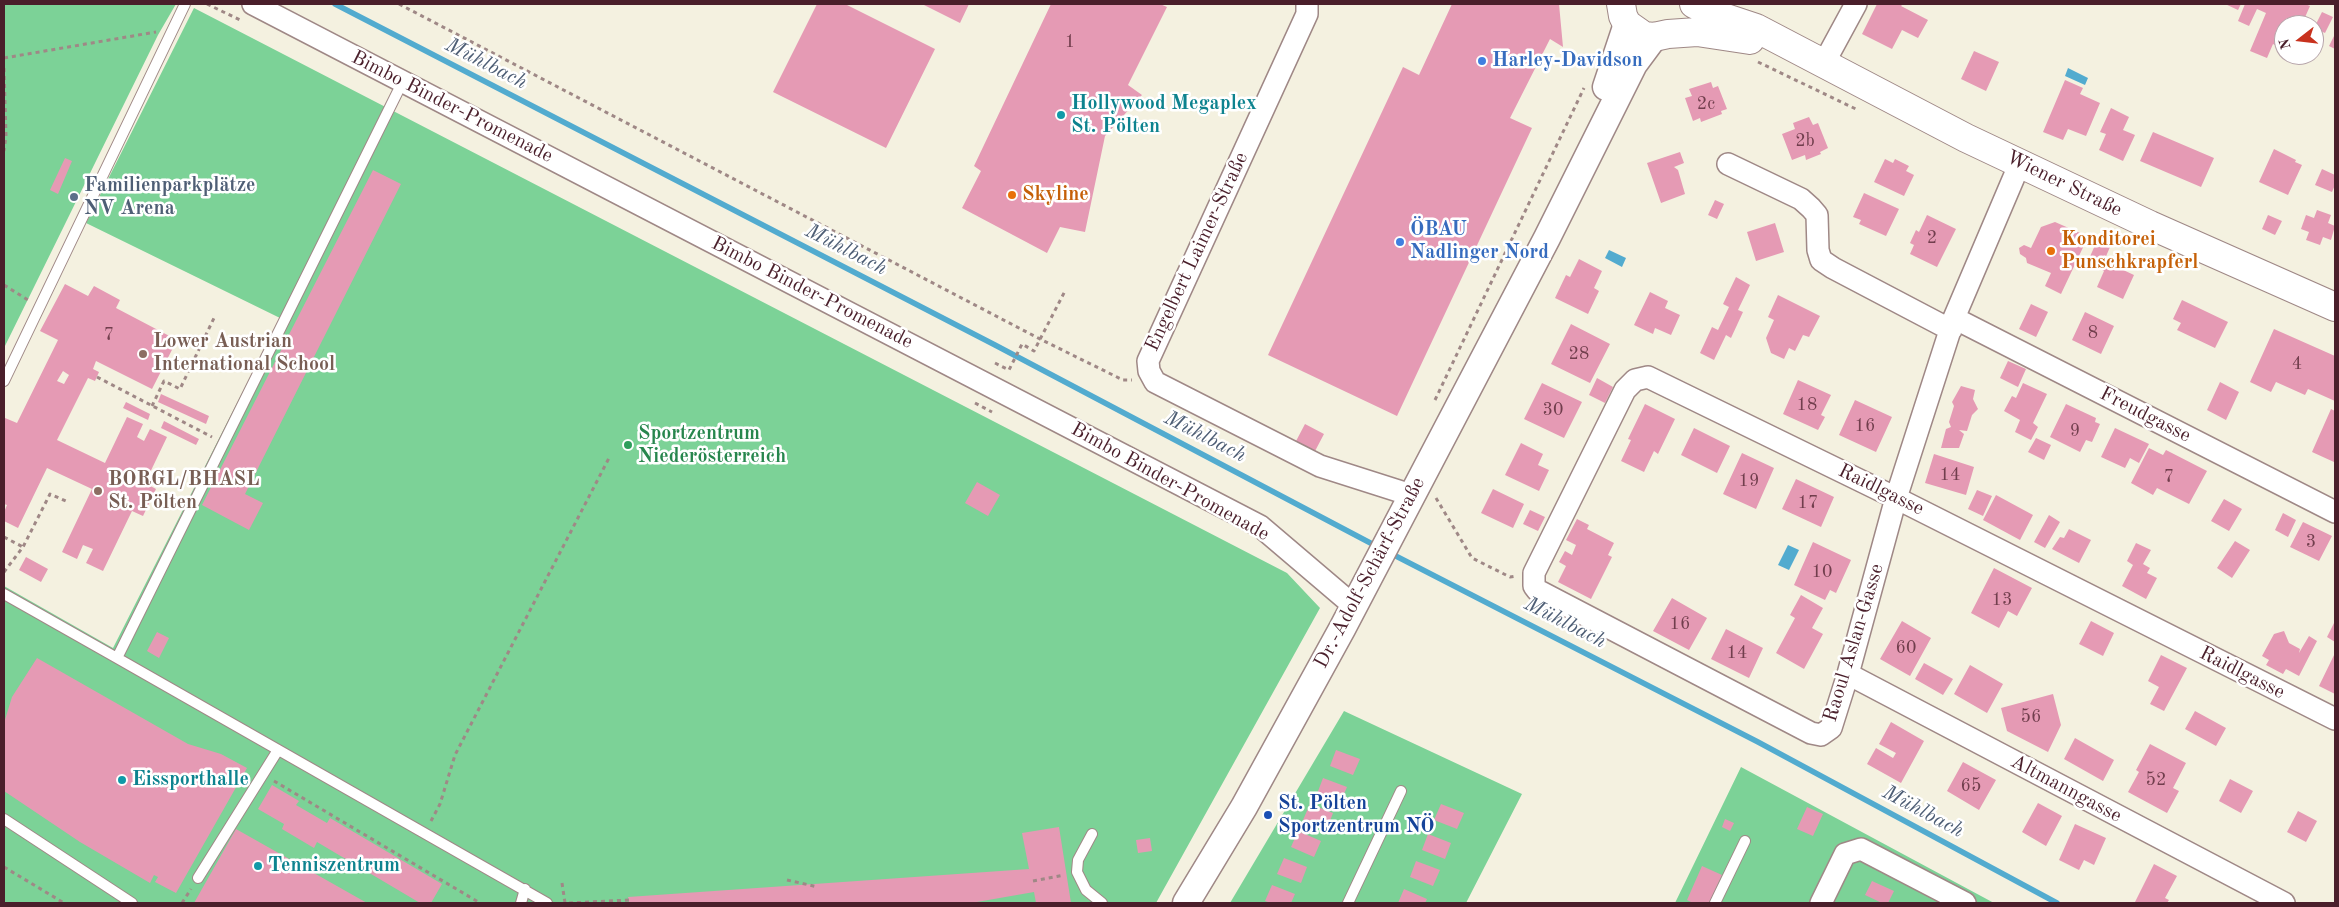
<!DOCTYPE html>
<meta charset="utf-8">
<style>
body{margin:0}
#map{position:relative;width:2339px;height:907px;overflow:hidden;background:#f4f1e0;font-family:"Old Standard TT",serif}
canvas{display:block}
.frame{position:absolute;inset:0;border:5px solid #4a1f2b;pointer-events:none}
.north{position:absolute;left:2274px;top:15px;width:50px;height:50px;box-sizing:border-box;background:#fff;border:1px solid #b7a5aa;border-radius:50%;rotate:254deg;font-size:14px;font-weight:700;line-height:20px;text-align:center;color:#4a1f2b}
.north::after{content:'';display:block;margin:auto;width:18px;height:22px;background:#c8321e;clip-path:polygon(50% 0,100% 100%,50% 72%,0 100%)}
</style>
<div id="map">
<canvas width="2339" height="907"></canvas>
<div class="frame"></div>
<div class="north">N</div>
</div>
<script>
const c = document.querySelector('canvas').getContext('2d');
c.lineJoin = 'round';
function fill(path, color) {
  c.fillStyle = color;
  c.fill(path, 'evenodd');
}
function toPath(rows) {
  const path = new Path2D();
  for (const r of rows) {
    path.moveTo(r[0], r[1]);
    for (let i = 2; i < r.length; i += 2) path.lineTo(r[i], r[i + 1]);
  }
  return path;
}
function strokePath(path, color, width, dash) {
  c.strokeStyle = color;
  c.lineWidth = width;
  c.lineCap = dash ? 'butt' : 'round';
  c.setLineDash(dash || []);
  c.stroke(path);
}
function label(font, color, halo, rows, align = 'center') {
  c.font = font + ' "Old Standard TT",serif';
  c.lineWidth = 5;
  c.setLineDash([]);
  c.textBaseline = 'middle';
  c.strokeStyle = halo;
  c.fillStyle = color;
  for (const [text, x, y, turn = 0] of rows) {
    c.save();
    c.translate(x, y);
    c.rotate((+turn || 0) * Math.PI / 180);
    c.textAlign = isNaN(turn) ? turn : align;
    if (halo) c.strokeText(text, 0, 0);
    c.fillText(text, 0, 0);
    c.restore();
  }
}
fill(toPath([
 [4,4,176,4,158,35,4,348],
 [194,8,1287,573,1320,608,1156,903,4,903,4,586,113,648,280,318,86,223],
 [1344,711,1522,794,1466,903,1230,903],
 [1741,767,1994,903,1675,903]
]), '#7cd297');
fill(toPath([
 [2068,68,2088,78,2085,85,2065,76],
 [1609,250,1626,258,1622,267,1605,258],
 [1788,545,1799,550,1789,570,1778,565]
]), '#52abcf');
strokePath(toPath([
 [335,4,995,345,1378,547],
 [1388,552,1758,742,2057,903]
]), '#52abcf', 5.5);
fill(toPath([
 [817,4,845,4,935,49,886,148,773,92],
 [922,4,969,4,960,23],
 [1051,4,1160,4,1167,7,1128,85,1142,95,1105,136,1085,232,1060,227,1047,253,962,208,981,171,974,166],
 [1452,4,1559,4,1563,47,1550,39,1510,118,1532,128,1397,416,1268,355,1403,67,1419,75],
 [1877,4,1903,4,1901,6,1928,20,1918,38,1902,30,1892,49,1862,34],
 [2225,4,2241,4,2238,10],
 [2245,4,2305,4,2310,6,2302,24,2287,18,2275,45,2273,44,2267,58,2250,51,2266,13,2257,9,2249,26,2238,21],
 [2322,12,2333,17,2325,33,2314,28],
 [2335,34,2335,49,2329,46],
 [1974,51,1999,62,1986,91,1961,79],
 [2065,80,2083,88,2080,94,2100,103,2086,136,2068,129,2063,140,2043,132],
 [1711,82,1713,88,1718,86,1727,109,1721,111,1722,114,1701,122,1700,118,1693,121,1685,98,1692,96,1689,89],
 [2111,108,2129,117,2123,130,2135,135,2123,161,2099,150,2106,134,2100,132],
 [1809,117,1813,125,1818,123,1828,148,1820,152,1821,154,1806,160,1805,155,1792,160,1782,134,1795,129,1793,123],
 [2153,132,2214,158,2201,187,2140,161],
 [2274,149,2296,160,2295,162,2302,165,2288,195,2259,182],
 [1680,152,1684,163,1674,167,1678,170,1685,194,1661,203,1647,163],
 [65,158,72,161,58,194,50,190],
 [1885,159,1893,163,1895,159,1909,166,1906,171,1914,175,1904,196,1874,182],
 [2322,169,2335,175,2335,185,2332,192,2315,185],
 [373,170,401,184,245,494,263,503,249,530,202,505],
 [1864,193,1899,209,1886,236,1859,224,1861,220,1853,217],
 [1715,200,1724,204,1717,219,1708,215],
 [2317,210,2331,215,2328,223,2335,226,2331,240,2323,237,2320,245,2306,240,2309,232,2301,229,2306,215,2314,218],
 [1927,215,1956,229,1937,267,1910,254,1914,245,1910,243,1916,230,1919,232],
 [2268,215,2282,221,2275,235,2262,229],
 [2055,222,2087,236,2087,239,2061,294,2045,286,2051,273,2027,263,2026,258,2020,254,2019,248,2024,245,2031,248,2041,227],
 [1775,223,1784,252,1756,261,1747,232],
 [2097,241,2110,247,2104,261,2134,275,2123,299,2097,287,2104,271,2087,263],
 [1579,259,1602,271,1594,288,1599,291,1588,314,1555,298,1566,275,1570,277],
 [1736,277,1750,285,1738,310,1743,312,1731,338,1726,335,1714,360,1700,353,1712,327,1718,330,1729,307,1723,304],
 [65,284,88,296,94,286,120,300,116,308,177,340,152,389,96,361,93,369,99,372,95,381,88,378,57,440,105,463,127,417,143,424,137,437,144,441,150,429,167,437,145,483,156,489,143,516,132,511,103,571,86,563,93,549,83,545,77,559,62,552,92,489,47,468,18,528,4,521,4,512,7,505,4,504,4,420,5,418,17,423,58,340,40,331],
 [63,371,69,375,64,384,57,381],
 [1650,292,1668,301,1665,308,1680,315,1671,335,1655,328,1653,334,1634,325],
 [1778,295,1820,316,1809,337,1803,335,1795,351,1789,348,1784,359,1771,353,1766,338,1774,320,1768,317],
 [2182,300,2228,322,2215,348,2177,330,2181,323,2173,319],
 [2031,304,2048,312,2036,337,2019,329],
 [2085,312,2114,326,2101,354,2072,340],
 [1571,324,1610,344,1590,383,1551,364],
 [2274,329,2335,356,2335,401,2308,389,2305,395,2276,382,2271,392,2250,382],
 [2008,361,2026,369,2018,387,2000,378],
 [1597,378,1613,387,1605,403,1589,395],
 [1798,380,1831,395,1821,415,1825,417,1818,430,1783,414],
 [2220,382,2239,392,2226,420,2207,410],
 [1542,383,1582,402,1564,438,1524,419],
 [2023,383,2047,394,2033,423,2038,427,2031,440,2015,432,2020,420,2004,411,2012,396,2016,398],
 [1961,386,1975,390,1973,399,1978,409,1972,415,1967,431,1959,430,1964,434,1959,448,1941,448,1946,429,1951,427,1949,422,1954,406,1952,402],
 [161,394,209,416,206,424,158,402],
 [1855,400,1892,417,1876,452,1839,435],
 [126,402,150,414,148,420,123,408],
 [1645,404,1675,419,1658,454,1654,451,1644,472,1621,461,1631,440,1628,439],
 [2066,404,2096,418,2095,422,2100,424,2092,442,2086,440,2080,452,2050,437],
 [2331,409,2335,411,2334,462,2312,452],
 [164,421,199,439,196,445,161,428],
 [1305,424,1324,434,1314,453,1295,443],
 [1694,428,1730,446,1717,473,1681,455],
 [2115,428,2149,444,2139,463,2130,458,2125,468,2101,457],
 [2036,438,2051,445,2044,460,2028,452],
 [1521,443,1543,454,1538,465,1549,470,1539,491,1505,475],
 [2149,448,2163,455,2166,450,2207,471,2189,504,2157,488,2153,495,2131,483],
 [1742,453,1774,468,1756,509,1723,494],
 [1934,454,1974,467,1966,495,1925,483],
 [1796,479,1834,497,1821,527,1782,509],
 [977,482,1000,495,988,516,965,503],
 [1493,489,1524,504,1513,528,1481,513],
 [1977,490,1992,496,1983,516,1968,509],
 [1996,495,2033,515,2020,540,1983,520],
 [2224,499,2242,509,2229,531,2211,521],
 [1530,510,1545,517,1538,531,1523,524],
 [2283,513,2296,520,2288,537,2275,530],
 [2049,515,2060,522,2045,548,2034,542],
 [1577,519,1589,525,1587,529,1614,543,1608,555,1612,557,1591,599,1558,582,1566,566,1559,562,1565,551,1572,555,1576,545,1566,540],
 [2303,522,2332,536,2319,561,2290,547],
 [2069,529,2091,540,2079,563,2052,549,2060,537,2064,538],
 [2235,541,2250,550,2232,578,2217,568],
 [1813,542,1851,560,1836,593,1830,590,1825,600,1794,585],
 [2136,543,2151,550,2143,564,2150,568,2147,573,2157,578,2146,599,2122,586,2133,565,2127,561],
 [26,557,48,569,41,582,19,570],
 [1994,568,2032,588,2017,616,2008,611,1999,628,1971,613],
 [1801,595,1823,608,1812,628,1823,634,1804,669,1776,653,1795,618,1790,615],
 [1672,598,1707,618,1689,650,1653,631],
 [1902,621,1931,638,1910,676,1880,659],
 [2091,621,2114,633,2103,656,2079,644],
 [2335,621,2335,642,2327,637],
 [1726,629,1763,648,1749,678,1711,659],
 [2284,631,2289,643,2300,649,2299,653,2309,636,2317,641,2299,676,2286,669,2283,674,2266,665,2269,660,2262,656,2274,634],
 [157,632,169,638,159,658,147,651],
 [2335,653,2335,694,2319,686],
 [2161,655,2187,668,2164,711,2150,704,2159,687,2148,681],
 [37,658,188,744,221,754,247,768,176,893,155,882,158,877,154,875,150,883,80,842,4,791,4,723,12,697],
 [1924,663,1953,679,1943,695,1915,679],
 [1970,665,2003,684,1987,713,1954,694],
 [2053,694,2061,725,2048,752,2007,731,2001,708],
 [2195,711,2226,728,2216,746,2185,729],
 [1891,722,1924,741,1901,783,1867,764,1876,748,1893,758,1896,753,1879,744],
 [2075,738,2114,760,2103,781,2064,759],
 [2150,744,2186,763,2173,788,2179,791,2167,813,2128,792,2139,772,2136,770],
 [1336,750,1360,759,1353,775,1330,766],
 [1963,762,1996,780,1979,810,1947,791],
 [1323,778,1347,787,1340,803,1317,794],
 [2230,779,2253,791,2241,813,2219,801],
 [272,785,299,801,296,805,327,823,330,818,442,884,431,903,420,903,317,842,314,848,282,829,284,824,258,809],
 [2038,803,2062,816,2046,846,2022,832],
 [1310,804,1333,813,1327,829,1303,820],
 [1441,804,1464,813,1457,829,1434,820],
 [1807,807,1823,814,1813,836,1797,829],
 [2298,811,2317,821,2306,842,2287,832],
 [1725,819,1734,823,1730,831,1722,827],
 [2075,824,2106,838,2094,865,2084,860,2079,870,2059,860],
 [1059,827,1071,903,1036,903,1034,892,971,903,629,903,628,897,1029,869,1022,833],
 [236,829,367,903,194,903],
 [1298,831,1321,841,1314,857,1291,847],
 [1428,834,1451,843,1445,859,1422,850],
 [1150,838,1152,851,1138,853,1136,840],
 [1284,858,1307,867,1301,883,1277,874],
 [1416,861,1440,870,1433,886,1410,877],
 [2154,864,2177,876,2165,898,2169,900,2167,903,2137,903,2135,902],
 [1702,866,1722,875,1709,903,1693,903,1687,900],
 [1872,881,1894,891,1888,903,1882,903,1865,895],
 [1272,885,1295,894,1291,903,1271,903,1265,901],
 [1404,889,1427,899,1425,903,1398,903]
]), '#e59ab4');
const service = toPath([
 [4,381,185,4],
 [4,594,117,658,403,81],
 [117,658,547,903],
 [4,819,132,903],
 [1092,834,1078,860,1077,872,1086,890,1102,903],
 [198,878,278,750],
 [521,903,525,889],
 [1348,903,1401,791],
 [1715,903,1745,841]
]);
const minor = toPath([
 [253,4,1260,526,1354,606],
 [1307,4,1307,14,1148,361,1149,371,1155,382,1320,466,1411,495],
 [1824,63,1856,4],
 [2020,163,1954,318,1896,498,1848,674,1831,728,1821,735,1811,733,1537,590,1534,586,1534,573,1625,390,1635,380,1648,377,1896,498,2335,719],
 [1728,164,1801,199,1811,208,1817,215,1818,250,1821,260,1833,268,1951,330],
 [1954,318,2335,512],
 [1848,674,2284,903],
 [1821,903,1845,854,1861,849,1965,903]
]);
const tertiary = toPath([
 [1606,87,1627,24],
 [1186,903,1244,807,1342,629,1547,238,1634,64,1654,37]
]);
const primary = toPath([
 [1621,4,1623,16,1627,24,1644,36,1654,37,1668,34,1697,32,1750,40],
 [1694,4,1714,14,1756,28,1966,138,2150,225,2335,307]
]);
strokePath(service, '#9f8886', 12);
strokePath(minor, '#9f8886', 24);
strokePath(tertiary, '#9f8886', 29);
strokePath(primary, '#9f8886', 30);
strokePath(toPath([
 [207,4,240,20],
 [399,4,1040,339,1123,380,1132,380],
 [4,58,156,32],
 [1758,62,1858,110],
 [4,68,6,136,4,151],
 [4,285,28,300],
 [995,363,1009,370,1022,344,1034,351,1065,291],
 [97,377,212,437],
 [1435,400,1584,88],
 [975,403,992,412],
 [152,406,164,381,180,389,214,318],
 [1436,498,1472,558,1510,577,1516,576],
 [4,537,23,547],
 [4,572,23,547,50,494,68,502],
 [274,781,480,903],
 [431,821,440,804,455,755,609,458],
 [4,867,64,903],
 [787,880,818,887],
 [1033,881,1064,875],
 [562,883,565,903],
 [182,903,191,889],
 [569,903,629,900]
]), '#9f8886', 3, [4, 4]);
strokePath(service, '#fff', 10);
strokePath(minor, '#fff', 21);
strokePath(tertiary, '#fff', 26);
strokePath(primary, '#fff', 28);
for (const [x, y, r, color] of [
 [1482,61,5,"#3f7fe0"],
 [1061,115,5,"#0f9aa8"],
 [1012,195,5,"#e8710a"],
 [74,197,5,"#5c6f8a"],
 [1400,242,5,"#3f7fe0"],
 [2051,251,5,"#e8710a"],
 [143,354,5,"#8d6e63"],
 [628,445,5,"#2e9e5b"],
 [98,491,5,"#8d6e63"],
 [122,780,5,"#0f9aa8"],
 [1268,815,5,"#1a4fb4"],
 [258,866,5,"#0f9aa8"]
]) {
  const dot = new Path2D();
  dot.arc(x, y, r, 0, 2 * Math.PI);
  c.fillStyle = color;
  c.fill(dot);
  strokePath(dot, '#fff', 2);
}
label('18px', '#713e4d', null, [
 ["1",1070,42],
 ["2c",1706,104],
 ["2b",1805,141],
 ["2",1932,238],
 ["8",2093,333],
 ["7",109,335],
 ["28",1579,354],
 ["4",2297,364],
 ["18",1807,405],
 ["30",1553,410],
 ["16",1865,426],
 ["9",2075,431],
 ["14",1950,475],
 ["7",2169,477],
 ["19",1749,481],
 ["17",1808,503],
 ["3",2311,542],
 ["10",1822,572],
 ["13",2002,600],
 ["16",1680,624],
 ["60",1906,648],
 ["14",1737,653],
 ["56",2031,717],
 ["52",2156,780],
 ["65",1971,786]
]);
label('bold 20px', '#366cbe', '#fff', [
 ["Harley-Davidson",1492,61],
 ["ÖBAU",1410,230],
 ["Nadlinger Nord",1410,253]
], 'left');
label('bold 20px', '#0d838f', '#fff', [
 ["Hollywood Megaplex",1071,104],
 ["St. Pölten",1071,127],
 ["Eissporthalle",132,780],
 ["Tenniszentrum",268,866]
], 'left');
label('20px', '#4a1f2b', '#fff', [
 ["Bimbo Binder-Promenade",452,107,27],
 ["Wiener Straße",2064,184,26],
 ["Engelbert Laimer-Straße",1197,252,-65],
 ["Bimbo Binder-Promenade",812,293,27],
 ["Freudgasse",2145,415,27],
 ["Bimbo Binder-Promenade",1170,482,29],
 ["Raidlgasse",1881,490,26],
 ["Dr.-Adolf-Schärf-Straße",1370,573,-62],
 ["Raoul Aslan-Gasse",1854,643,-73],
 ["Raidlgasse",2242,673,27],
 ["Altmanngasse",2066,789,28]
]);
label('bold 20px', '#4e5e75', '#fff', [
 ["Familienparkplätze",84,186],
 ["NV Arena",84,209]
], 'left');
label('bold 20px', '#c56008', '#fff', [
 ["Skyline",1022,195],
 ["Konditorei",2061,240],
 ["Punschkrapferl",2061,263]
], 'left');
label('bold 20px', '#785e54', '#fff', [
 ["Lower Austrian",153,342],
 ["International School",153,365],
 ["BORGL/BHASL",108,480],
 ["St. Pölten",108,503]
], 'left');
label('bold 20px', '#27864d', '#fff', [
 ["Sportzentrum",638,434],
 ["Niederösterreich",638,457]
], 'left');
label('bold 20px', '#164399', '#fff', [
 ["St. Pölten",1278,804],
 ["Sportzentrum NÖ",1278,827]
], 'left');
label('italic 21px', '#4e5e75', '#fff', [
 ["Mühlbach",486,64,27],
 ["Mühlbach",846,250,27],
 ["Mühlbach",1205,437,27],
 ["Mühlbach",1565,623,27],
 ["Mühlbach",1923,812,28]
]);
</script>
